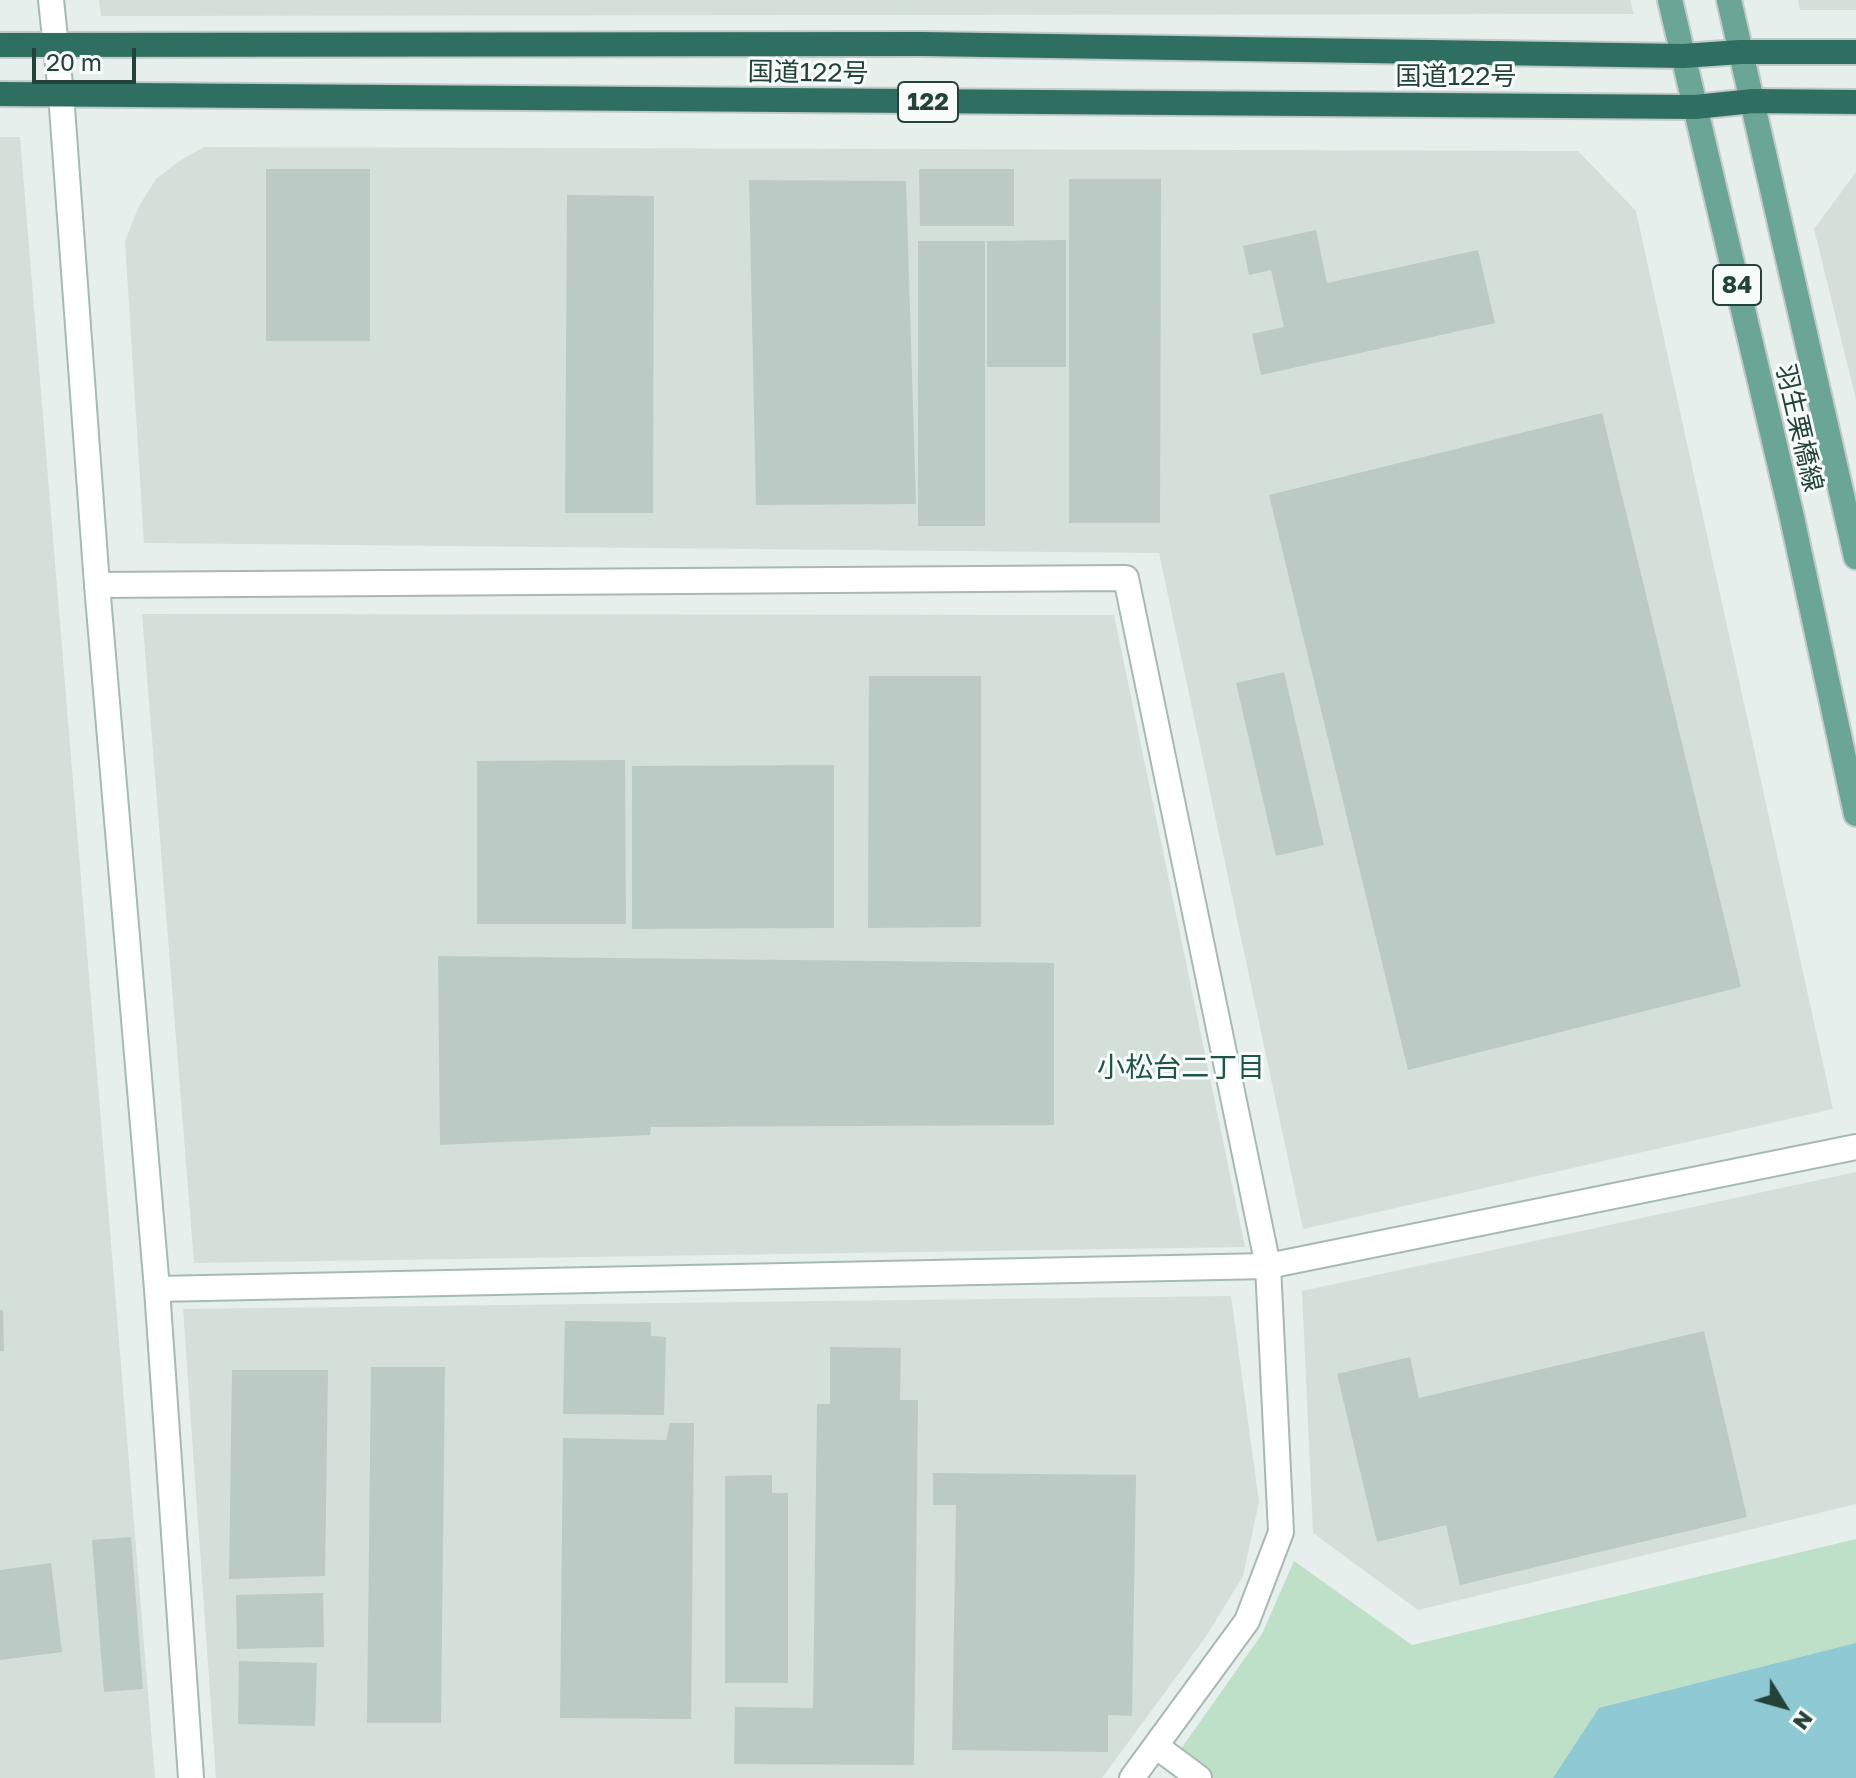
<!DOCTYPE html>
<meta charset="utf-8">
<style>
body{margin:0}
#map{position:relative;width:1856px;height:1778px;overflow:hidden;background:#e6efeb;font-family:"Golos Text",sans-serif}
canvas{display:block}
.north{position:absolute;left:1744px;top:1666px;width:80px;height:80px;-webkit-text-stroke:6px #f7fbf9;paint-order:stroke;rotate:127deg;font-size:22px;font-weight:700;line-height:32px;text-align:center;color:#24423a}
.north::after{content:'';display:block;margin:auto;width:28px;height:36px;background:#24423a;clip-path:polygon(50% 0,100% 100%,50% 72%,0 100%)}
.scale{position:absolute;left:32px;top:48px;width:104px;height:36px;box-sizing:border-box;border:4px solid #24423a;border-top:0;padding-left:10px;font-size:24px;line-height:28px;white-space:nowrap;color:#24423a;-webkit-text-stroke:6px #f7fbf9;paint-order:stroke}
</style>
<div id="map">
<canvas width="1856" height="1778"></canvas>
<div class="north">N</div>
<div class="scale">20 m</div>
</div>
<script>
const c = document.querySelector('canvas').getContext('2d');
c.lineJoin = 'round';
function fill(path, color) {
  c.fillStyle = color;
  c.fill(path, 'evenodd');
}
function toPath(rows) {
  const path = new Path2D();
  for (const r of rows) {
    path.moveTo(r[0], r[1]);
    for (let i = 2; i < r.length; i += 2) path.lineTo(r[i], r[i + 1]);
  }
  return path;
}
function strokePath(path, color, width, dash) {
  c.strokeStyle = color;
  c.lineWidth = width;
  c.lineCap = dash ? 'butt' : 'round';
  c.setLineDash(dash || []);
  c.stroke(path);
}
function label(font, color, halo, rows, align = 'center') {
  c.font = font + ' "Golos Text","Noto Sans JP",sans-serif';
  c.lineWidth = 6;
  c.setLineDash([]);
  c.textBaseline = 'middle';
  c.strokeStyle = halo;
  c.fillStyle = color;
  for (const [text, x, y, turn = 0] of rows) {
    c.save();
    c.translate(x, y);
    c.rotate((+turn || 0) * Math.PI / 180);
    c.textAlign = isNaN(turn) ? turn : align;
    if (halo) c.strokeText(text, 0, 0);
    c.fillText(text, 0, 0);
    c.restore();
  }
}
fill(toPath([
 [99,0,1630,0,1634,14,101,16],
 [1798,0,1856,0,1856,10,1800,10],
 [0,137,20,137,155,1778,0,1778],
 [204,147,1578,151,1636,211,1833,1109,1303,1229,1159,553,144,543,125,241,139,206,156,179,178,162],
 [1856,172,1856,399,1814,229],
 [142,614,1114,615,1245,1247,194,1263],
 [1856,1172,1856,1504,1418,1610,1313,1533,1302,1291],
 [1231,1296,1259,1502,1243,1576,1207,1635,1102,1778,216,1778,183,1309]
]), '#d4dfda');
fill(toPath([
 [1856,1539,1856,1778,1213,1778,1178,1753,1262,1634,1294,1561,1412,1645]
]), '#bfe0c8');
fill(toPath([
 [1856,1643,1856,1778,1553,1778,1599,1708]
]), '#8ec9d4');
fill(toPath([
 [266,169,370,169,370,341,266,341],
 [919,169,1014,169,1014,226,920,226],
 [1069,179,1161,179,1160,523,1069,523],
 [749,180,906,181,916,504,756,505],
 [567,195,654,196,653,513,565,513],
 [1316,230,1327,283,1478,250,1495,323,1261,375,1252,334,1284,327,1271,270,1249,275,1243,246],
 [1066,240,1066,367,987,367,987,241],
 [918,241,985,241,985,526,918,526],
 [1602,413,1741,987,1408,1070,1269,495],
 [1284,672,1324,845,1276,856,1236,683],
 [869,676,981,676,981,927,868,928],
 [625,760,626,924,477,924,477,761],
 [834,765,834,928,632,929,632,766],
 [438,956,1054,963,1054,1125,651,1127,650,1135,440,1145],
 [0,1310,3,1310,4,1351,0,1351],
 [565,1321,651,1322,651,1336,666,1337,664,1415,563,1414],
 [1704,1331,1747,1517,1460,1585,1446,1525,1377,1542,1337,1374,1410,1357,1419,1398],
 [830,1347,901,1348,900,1400,918,1400,914,1765,734,1764,735,1707,813,1708,817,1404,830,1404],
 [371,1367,445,1367,441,1723,367,1723],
 [232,1370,328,1370,325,1576,229,1579],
 [670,1423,694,1423,691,1719,560,1718,563,1438,666,1440],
 [933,1473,1136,1475,1132,1716,1108,1715,1108,1752,952,1750,956,1505,933,1505],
 [772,1475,772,1493,788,1493,788,1683,725,1683,725,1476],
 [131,1537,143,1689,104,1692,92,1540],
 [51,1563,62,1652,0,1660,0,1570],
 [323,1593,324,1647,237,1649,236,1595],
 [239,1661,317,1663,315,1726,238,1724]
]), '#bbcac4');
const street = toPath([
 [97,585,1126,578,1268,1266,1281,1532,1247,1621,1132,1778],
 [157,1289,191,1778],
 [1156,1746,1199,1778]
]);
const secondary = toPath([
 [51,0,61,94,97,585,157,1289,1268,1266,1856,1147]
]);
const primary = toPath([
 [1670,0,1791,513,1856,814],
 [1729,0,1856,557]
]);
const highway = toPath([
 [0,45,923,44,1683,56,1740,52,1856,52],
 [0,94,1695,107,1753,101,1856,102]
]);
strokePath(street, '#a8b8b2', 28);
strokePath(secondary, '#a4bbb3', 28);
strokePath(primary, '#c2cac8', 28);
strokePath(highway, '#c2cac8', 28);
strokePath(street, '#fff', 24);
strokePath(secondary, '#fff', 24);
strokePath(primary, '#6aa596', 24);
strokePath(highway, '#2f6f62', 24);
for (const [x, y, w] of [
 [928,102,60],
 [1737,285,48]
]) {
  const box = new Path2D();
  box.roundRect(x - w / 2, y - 20, w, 40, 6);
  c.fillStyle = '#f7fbf9';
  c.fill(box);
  strokePath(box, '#24423a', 2);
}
label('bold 24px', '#24423a', null, [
 ["122",928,102],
 ["84",1737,285]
]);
label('26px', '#24423a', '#f7fbf9', [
 ["国道122号",808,73,1],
 ["国道122号",1456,77],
 ["羽生栗橋線",1799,428,77]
]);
label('28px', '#1f5548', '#f7fbf9', [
 ["小松台二丁目",1181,1068]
]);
</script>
